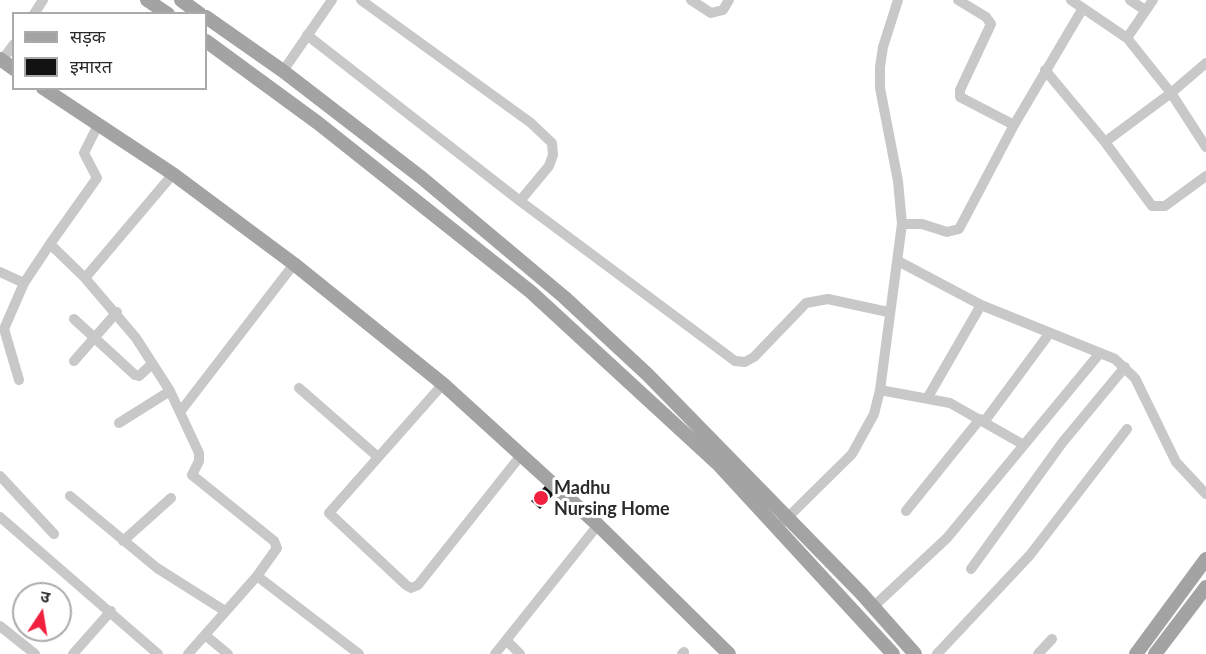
<!DOCTYPE html>
<meta charset="utf-8">
<style>
body{margin:0}
#map{position:relative;width:1206px;height:654px;overflow:hidden;background:#fff;font-family:Lato,"Noto Sans Devanagari",sans-serif}
canvas{display:block}
.legend{position:absolute;left:12px;top:12px;width:195px;height:78px;box-sizing:border-box;background:#fff;border:2px solid #aaa;margin:0;padding:8px 10px;list-style:none;font-size:18px;color:#2b2b2b}
.legend li{display:flex;align-items:center;gap:12px;height:30px}
.legend b{width:30px;border:2px solid #aaa}
.north{position:absolute;left:12px;top:582px;width:60px;height:60px;box-sizing:border-box;background:#fff;border:2px solid #aaa;border-radius:50%;rotate:12deg;font-size:16px;font-weight:700;line-height:24px;text-align:center;color:#2b2b2b}
.north::after{content:'';display:block;margin:auto;width:21px;height:27px;background:#f0203e;clip-path:polygon(50% 0,100% 100%,50% 72%,0 100%)}
</style>
<div id="map">
<canvas width="1206" height="654"></canvas>
<ul class="legend">
<li><b style="height:8px;background:#a3a3a3"></b>सड़क</li>
<li><b style="height:16px;background:#121212"></b>इमारत</li>
</ul>
<div class="north">उ</div>
</div>
<script>
const c = document.querySelector('canvas').getContext('2d');
c.lineJoin = 'round';
function fill(path, color) {
  c.fillStyle = color;
  c.fill(path, 'evenodd');
}
function toPath(rows) {
  const path = new Path2D();
  for (const r of rows) {
    path.moveTo(r[0], r[1]);
    for (let i = 2; i < r.length; i += 2) path.lineTo(r[i], r[i + 1]);
  }
  return path;
}
function strokePath(path, color, width, dash) {
  c.strokeStyle = color;
  c.lineWidth = width;
  c.lineCap = dash ? 'butt' : 'round';
  c.setLineDash(dash || []);
  c.stroke(path);
}
function label(font, color, halo, rows, align = 'center') {
  c.font = font + ' Lato,sans-serif';
  c.lineWidth = 6;
  c.setLineDash([]);
  c.textBaseline = 'middle';
  c.strokeStyle = halo;
  c.fillStyle = color;
  for (const [text, x, y, turn = 0] of rows) {
    c.save();
    c.translate(x, y);
    c.rotate((+turn || 0) * Math.PI / 180);
    c.textAlign = isNaN(turn) ? turn : align;
    if (halo) c.strokeText(text, 0, 0);
    c.fillText(text, 0, 0);
    c.restore();
  }
}
fill(toPath([
 [546,485,555,493,540,509,531,501]
]), '#121212');
strokePath(toPath([
 [361,0,531,123,552,143,553,155,549,166,520,201],
 [691,0,711,13,723,10,729,0],
 [958,0,986,17,991,24,960,90,960,97,1014,125],
 [1071,0,1127,38,1171,93,1206,147],
 [1130,0,1145,10],
 [34,14,43,0],
 [307,35,520,201,735,361,745,362,754,357,806,303,828,299,888,312],
 [1127,38,1153,0],
 [0,63,14,44],
 [1045,70,1105,142,1152,206,1165,206,1206,176],
 [283,71,332,0],
 [1105,142,1171,93,1206,63],
 [173,174,85,278,136,338,170,391,199,453,199,461,192,475,274,541,277,548,257,576,188,654],
 [902,224,922,224,947,232,959,229,1014,125,1083,8],
 [898,261,981,305,1115,359,1135,378,1176,462,1206,494],
 [0,272,24,283],
 [85,278,50,244,97,178,84,153,98,125],
 [74,319,135,375,139,376,152,364],
 [74,361,117,312],
 [19,380,4,329,24,283,50,244],
 [443,384,329,513,406,585,411,588,418,585,522,454],
 [299,388,378,457],
 [880,390,950,403,1024,445],
 [928,397,981,305],
 [180,412,294,264],
 [984,422,1049,334],
 [119,423,170,391],
 [0,476,54,534],
 [70,496,157,568,225,611],
 [906,511,980,419],
 [0,517,158,654],
 [778,527,852,454,874,414,880,390,902,224,898,181,880,88,880,67,883,47,898,0],
 [123,541,171,498],
 [971,569,1062,443,1125,367],
 [257,576,359,654],
 [873,607,947,538,1100,353],
 [0,626,35,654],
 [205,635,228,654],
 [507,641,520,654],
 [73,654,111,611],
 [495,654,598,525],
 [682,654,684,652],
 [937,654,1030,555,1127,429],
 [1038,654,1052,639]
]), '#c8c8c8', 10);
strokePath(toPath([
 [147,0,168,14],
 [181,0,200,14],
 [206,17,283,71,422,178,564,297,648,375,861,593,915,654],
 [206,41,318,123,531,292,718,464,893,654],
 [0,59,14,69],
 [43,88,173,174,294,264,443,384,598,525,729,654],
 [1136,654,1206,559],
 [1155,654,1206,587]
]), '#a3a3a3', 14);
for (const [x, y, r, color] of [
 [541,498,8,"#f0203e"]
]) {
  const dot = new Path2D();
  dot.arc(x, y, r, 0, 2 * Math.PI);
  c.fillStyle = color;
  c.fill(dot);
  strokePath(dot, '#fff', 2);
}
label('bold 18px', '#2b2b2b', '#fff', [
 ["Madhu",554,488],
 ["Nursing Home",554,509]
], 'left');
</script>
